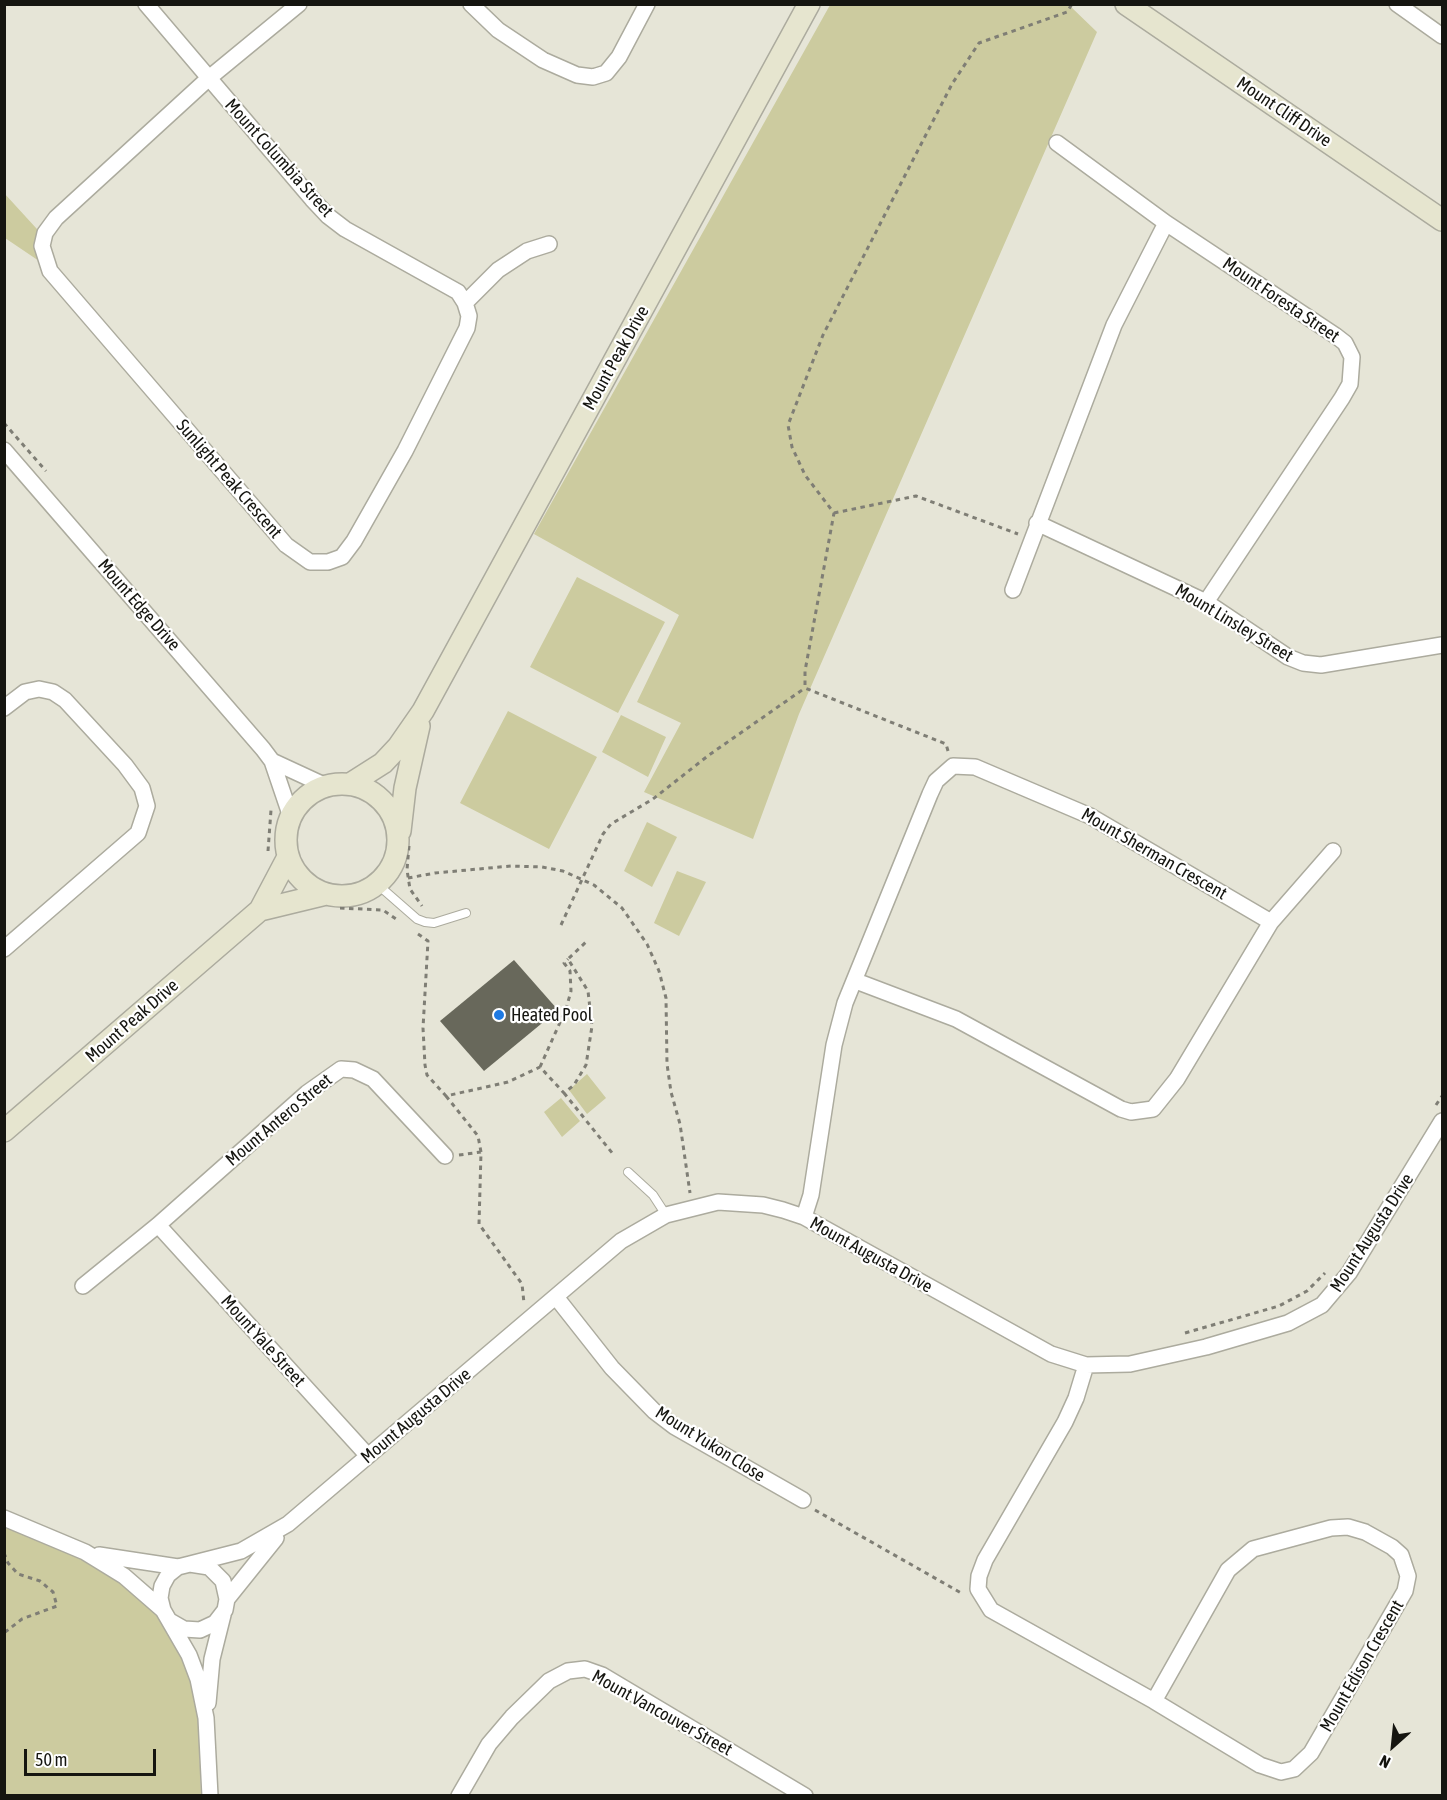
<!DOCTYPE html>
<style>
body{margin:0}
#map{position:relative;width:1447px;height:1800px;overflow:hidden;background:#e6e5d7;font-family:"Asap Condensed",sans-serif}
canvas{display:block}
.frame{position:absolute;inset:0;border:6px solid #151510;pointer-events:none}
.north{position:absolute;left:1363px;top:1716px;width:60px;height:60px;-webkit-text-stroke:4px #fff;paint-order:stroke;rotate:207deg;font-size:16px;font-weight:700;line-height:24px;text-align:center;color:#151510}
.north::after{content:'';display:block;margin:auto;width:21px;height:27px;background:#151510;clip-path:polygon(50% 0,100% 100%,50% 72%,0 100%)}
.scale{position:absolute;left:24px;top:1749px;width:132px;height:27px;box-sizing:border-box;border:3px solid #151510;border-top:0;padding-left:8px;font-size:18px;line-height:21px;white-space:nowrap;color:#151510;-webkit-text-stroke:4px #fff;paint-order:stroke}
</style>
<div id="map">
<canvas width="1447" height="1800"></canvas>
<div class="frame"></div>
<div class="north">N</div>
<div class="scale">50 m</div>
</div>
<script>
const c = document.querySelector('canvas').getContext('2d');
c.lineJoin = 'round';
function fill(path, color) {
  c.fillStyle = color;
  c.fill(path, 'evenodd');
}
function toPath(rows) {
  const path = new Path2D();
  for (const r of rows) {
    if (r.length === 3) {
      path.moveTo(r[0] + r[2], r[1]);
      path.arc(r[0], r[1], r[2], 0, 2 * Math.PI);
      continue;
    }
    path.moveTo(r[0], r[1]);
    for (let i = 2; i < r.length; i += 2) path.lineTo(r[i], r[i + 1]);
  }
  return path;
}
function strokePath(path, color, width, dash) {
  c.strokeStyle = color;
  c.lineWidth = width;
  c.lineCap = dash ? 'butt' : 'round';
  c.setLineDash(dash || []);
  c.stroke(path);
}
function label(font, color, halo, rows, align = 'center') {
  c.font = font + ' "Asap Condensed",sans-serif';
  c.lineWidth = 4.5;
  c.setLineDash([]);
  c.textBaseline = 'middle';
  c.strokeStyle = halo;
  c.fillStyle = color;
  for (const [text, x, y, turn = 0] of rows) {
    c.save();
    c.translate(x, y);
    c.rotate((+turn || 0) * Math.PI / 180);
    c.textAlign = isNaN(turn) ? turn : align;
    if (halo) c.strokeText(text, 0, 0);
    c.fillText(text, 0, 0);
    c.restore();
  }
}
fill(toPath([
 [830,5,1069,5,1097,32,799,714,753,839,644,792,681,723,637,702,679,615,534,534],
 [4,193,47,240,45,265,5,238],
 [577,577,665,622,618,713,530,667],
 [508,711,597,757,549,849,460,803],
 [621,715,666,737,648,777,602,752],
 [647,822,677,837,652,887,624,871],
 [677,871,706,882,679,936,654,923],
 [587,1074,606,1098,587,1114,569,1090],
 [561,1098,580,1121,562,1137,544,1112],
 [11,1528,107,1571,164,1622,186,1666,198,1708,201,1795,5,1796,4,1529]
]), '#cccb9f');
fill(toPath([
 [514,960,558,1010,484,1071,440,1021]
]), '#68685b');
const lane = toPath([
 [377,884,417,919,425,922,434,923,466,913],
 [628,1172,653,1195,666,1215]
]);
const street = toPath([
 [146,4,209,78,312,199,328,216,345,229,458,292,465,303,469,316,467,328,405,451,354,541,342,557,328,562,310,562,286,545,50,271,42,246,45,233,56,218,209,78,299,4],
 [471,4,498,30,543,60,577,75,593,77,606,73,619,57,647,4],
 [1397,4,1442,36],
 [1057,143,1166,223,1336,336,1345,343,1352,357,1350,384,1342,398,1206,602],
 [465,303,498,270,527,251,549,244],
 [4,450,263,749,272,761,291,817],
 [1037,523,1206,602,1288,657,1303,663,1321,665,1442,645],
 [1013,590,1114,325,1166,223],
 [4,708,25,692,39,689,53,692,65,700,125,765,142,788,147,806,138,833,4,949],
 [272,761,326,786],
 [856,981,956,1019,1121,1109,1131,1112,1153,1109,1177,1079,1271,922,1333,851],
 [804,1217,811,1195,834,1045,845,1003,930,794,936,781,953,766,975,767,1090,816,1271,922],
 [158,1225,368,1456],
 [83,1286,158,1225,307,1093,341,1069,354,1070,373,1079,445,1156],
 [556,1297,612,1368,654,1411,675,1427,803,1500],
 [1086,1365,1076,1398,1065,1422,985,1560,979,1576,978,1589,991,1610,1154,1701,1260,1765,1281,1772,1294,1769,1311,1753,1405,1591,1408,1576,1401,1555,1392,1547,1365,1532,1348,1527,1331,1528,1253,1549,1228,1570,1154,1701],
 [4,1518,85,1552,124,1576,163,1610],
 [99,1555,178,1567],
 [190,1564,241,1551,288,1524,621,1241,666,1215,718,1202,763,1205,783,1210,804,1217,1051,1354,1086,1365,1130,1364,1206,1347,1288,1323,1322,1305,1349,1273,1442,1121],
 [227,1599,276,1538],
 [170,1621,184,1629,200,1630,215,1623,225,1610,227,1599,223,1581,209,1567,190,1564,178,1567,168,1575,162,1586,160,1598,163,1610,189,1655,198,1679,206,1718,210,1796],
 [208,1703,212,1659,223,1615],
 [459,1796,489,1744,512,1717,549,1681,568,1671,585,1669,602,1675,805,1796]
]);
const secondary = toPath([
 [1126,4,1442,220],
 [342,840,56],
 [350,784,383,763,398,747,423,711,809,4],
 [400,831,405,788,419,726],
 [260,910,326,894],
 [4,1131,260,910,288,857]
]);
strokePath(lane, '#acab9e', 10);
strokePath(street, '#acab9e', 18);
strokePath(secondary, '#acab9e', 24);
strokePath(toPath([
 [4,423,46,471],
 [834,513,916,496,1018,534],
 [948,751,946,744,805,688,805,671,834,513,805,475,792,447,788,425,823,335,952,84,979,43,1067,12,1072,4],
 [409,846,407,870,410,889,422,906],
 [268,851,271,810],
 [408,878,435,873,511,866,542,867,563,871,594,885,622,908,647,944,659,971,666,998,667,1064,671,1092,680,1124,690,1193],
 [340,908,383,910,396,919],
 [561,925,603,834,611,824,653,799,709,755,805,688],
 [418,934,428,941,423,1028,425,1065,427,1075,446,1096,508,1082,540,1067,564,1093,574,1085,586,1065,592,1026,588,991,568,959,586,942],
 [540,1067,566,1009,571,991,570,971,564,963,568,959],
 [564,1093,613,1154],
 [446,1096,478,1136,481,1152,479,1224,522,1284,524,1303],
 [1436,1105,1442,1096],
 [459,1155,481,1152],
 [1185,1333,1279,1306,1307,1291,1325,1273],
 [815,1510,963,1594],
 [4,1553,8,1563,18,1574,40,1581,53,1592,57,1606,22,1619,4,1633]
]), '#7f7e75', 3, [4.5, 4.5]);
strokePath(lane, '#fff', 8);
strokePath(street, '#fff', 15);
strokePath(secondary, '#e6e5cf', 21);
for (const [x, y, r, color] of [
 [499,1015,6,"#1e7ae3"]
]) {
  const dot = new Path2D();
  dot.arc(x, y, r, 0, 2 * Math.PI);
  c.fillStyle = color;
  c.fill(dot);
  strokePath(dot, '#fff', 2);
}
label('18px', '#151510', '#fff', [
 ["Mount Cliff Drive",1284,112,34],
 ["Mount Columbia Street",279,158,48],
 ["Mount Foresta Street",1281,300,34],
 ["Mount Peak Drive",616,358,-61],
 ["Sunlight Peak Crescent",229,479,49],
 ["Mount Edge Drive",139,605,49],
 ["Mount Linsley Street",1234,623,31],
 ["Mount Sherman Crescent",1154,854,30],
 ["Mount Peak Drive",132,1021,-41],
 ["Mount Antero Street",279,1120,-40],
 ["Mount Augusta Drive",1372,1233,-57],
 ["Mount Augusta Drive",871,1255,29],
 ["Mount Yale Street",263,1341,48],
 ["Mount Augusta Drive",416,1416,-40],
 ["Mount Yukon Close",710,1444,32],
 ["Mount Edison Crescent",1362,1666,-60],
 ["Mount Vancouver Street",662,1713,29]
]);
label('18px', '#151510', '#fff', [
 ["Heated Pool",511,1015]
], 'left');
</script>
